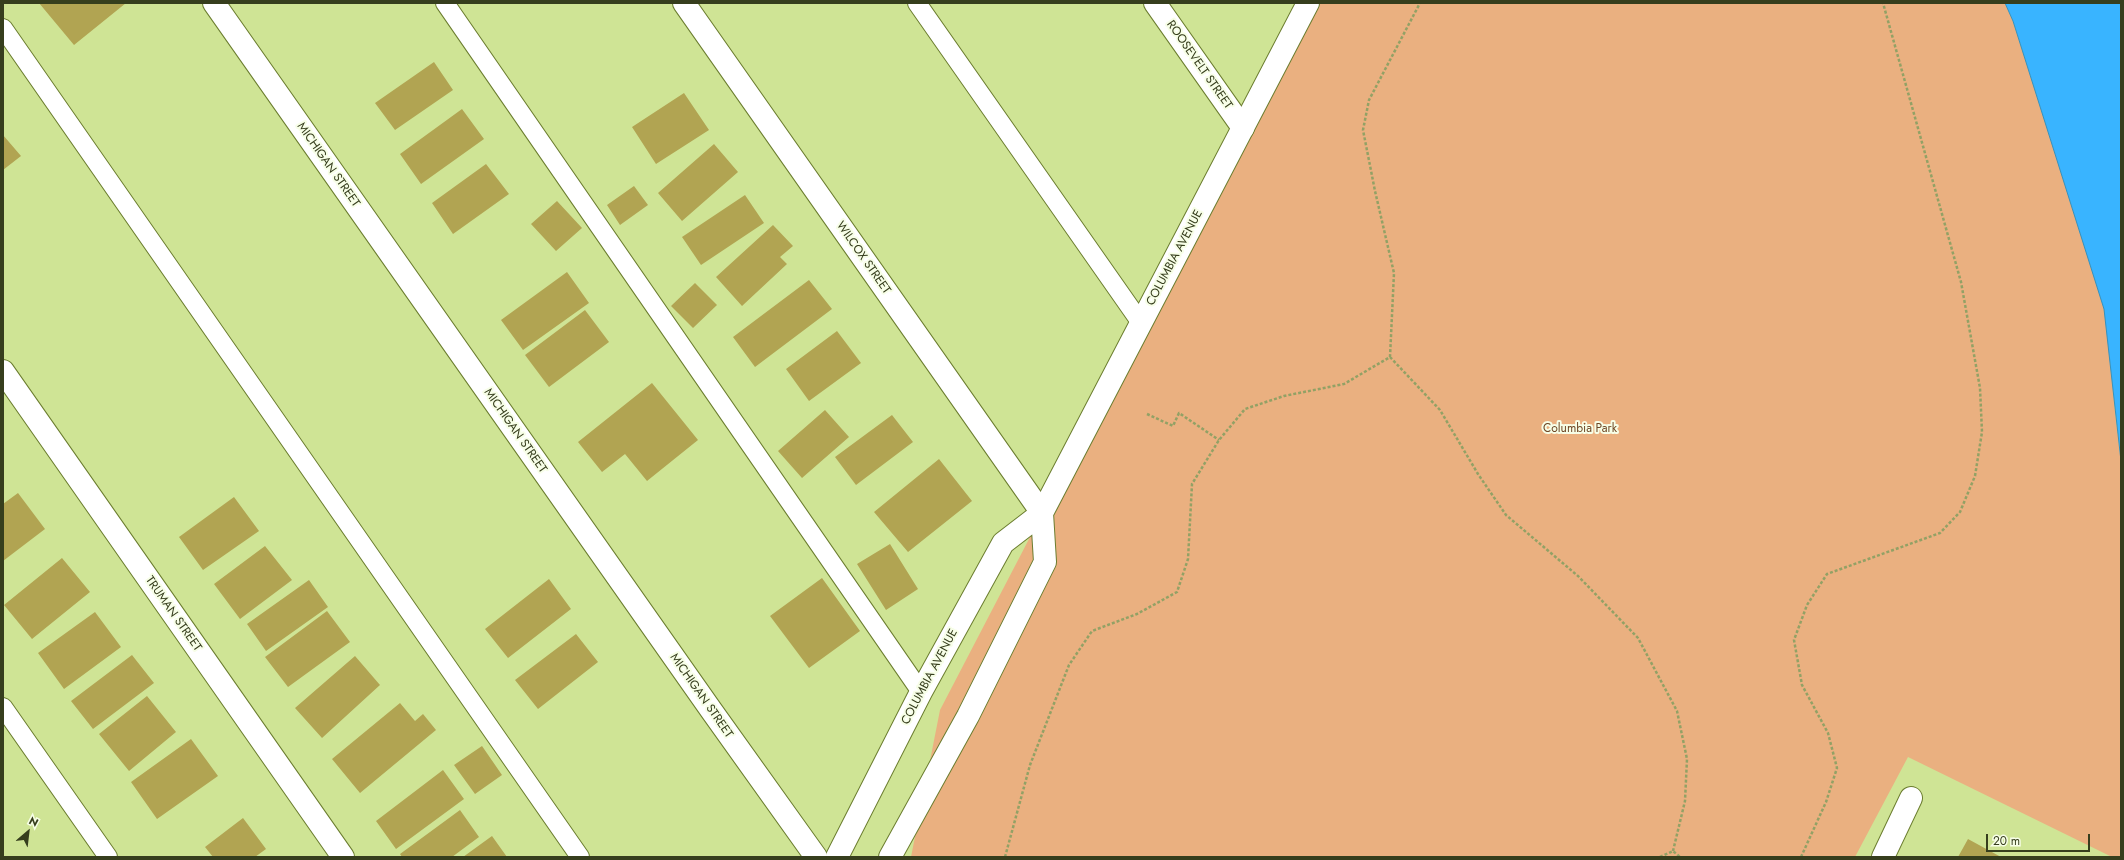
<!DOCTYPE html>
<style>
body{margin:0}
#map{position:relative;width:2124px;height:860px;overflow:hidden;background:#cfe495;font-family:Jost,sans-serif}
canvas{display:block}
.frame{position:absolute;inset:0;border:4px solid #363e1d;pointer-events:none}
.north{position:absolute;left:8px;top:812px;width:40px;height:40px;-webkit-text-stroke:3px #f7fee7;paint-order:stroke;rotate:28deg;font-size:11px;font-weight:700;line-height:16px;text-align:center;color:#363e1d}
.north::after{content:'';display:block;margin:auto;width:14px;height:18px;background:#363e1d;clip-path:polygon(50% 0,100% 100%,50% 72%,0 100%)}
.scale{position:absolute;left:1986px;top:834px;width:104px;height:18px;box-sizing:border-box;border:2px solid #363e1d;border-top:0;padding-left:5px;font-size:12px;line-height:14px;white-space:nowrap;color:#363e1d;-webkit-text-stroke:3px #f7fee7;paint-order:stroke}
</style>
<div id="map">
<canvas width="2124" height="860"></canvas>
<div class="frame"></div>
<div class="north">N</div>
<div class="scale">20 m</div>
</div>
<script>
const c = document.querySelector('canvas').getContext('2d');
c.lineJoin = 'round';
function fill(path, color) {
  c.fillStyle = color;
  c.fill(path, 'evenodd');
}
function toPath(rows) {
  const path = new Path2D();
  for (const r of rows) {
    path.moveTo(r[0], r[1]);
    for (let i = 2; i < r.length; i += 2) path.lineTo(r[i], r[i + 1]);
  }
  return path;
}
function strokePath(path, color, width, dash) {
  c.strokeStyle = color;
  c.lineWidth = width;
  c.lineCap = dash ? 'butt' : 'round';
  c.setLineDash(dash || []);
  c.stroke(path);
}
function label(font, color, halo, rows, align = 'center') {
  c.font = font + ' Jost,sans-serif';
  c.lineWidth = 4;
  c.setLineDash([]);
  c.textBaseline = 'middle';
  c.strokeStyle = halo;
  c.fillStyle = color;
  for (const [text, x, y, turn = 0] of rows) {
    c.save();
    c.translate(x, y);
    c.rotate((+turn || 0) * Math.PI / 180);
    c.textAlign = isNaN(turn) ? turn : align;
    if (halo) c.strokeText(text, 0, 0);
    c.fillText(text, 0, 0);
    c.restore();
  }
}
fill(toPath([
 [1308,3,2005,3,2013,21,2106,310,2115,411,2121,461,2121,857,2112,857,1908,757,1855,857,911,857,940,710]
]), '#eab080');
const water = toPath([
 [2005,3,2121,3,2121,461,2104,309,2013,21,2005,3]
]);
fill(water, '#39b4ff');
strokePath(water, '#3891bb', 1);
fill(toPath([
 [39,3,126,3,74,45],
 [434,62,453,90,395,130,375,103],
 [684,93,709,130,656,164,632,127],
 [462,109,484,139,421,184,400,154],
 [3,135,21,156,3,170],
 [714,144,738,172,682,221,658,193],
 [486,164,509,194,453,234,432,203],
 [634,186,648,205,620,225,607,205],
 [745,195,764,223,701,265,682,237],
 [557,201,582,228,556,251,531,224],
 [773,225,793,246,780,257,787,264,742,306,716,277],
 [567,272,589,303,523,350,501,320],
 [809,280,832,309,755,367,733,337],
 [695,283,717,305,693,328,671,306],
 [585,310,609,342,549,387,525,355],
 [837,331,861,363,809,401,786,369],
 [652,383,698,440,647,481,625,454,602,472,578,442],
 [825,410,849,437,802,478,778,451],
 [892,415,913,442,856,485,835,457],
 [939,459,972,501,908,552,874,512],
 [18,493,45,529,3,561,3,504],
 [234,497,259,531,203,570,179,537],
 [890,544,918,589,886,610,857,564],
 [265,546,292,580,240,619,214,584],
 [62,558,90,592,32,639,4,605],
 [822,578,860,631,809,668,770,616],
 [549,579,571,609,508,658,485,629],
 [309,580,328,607,266,651,247,624],
 [327,611,350,642,288,687,265,657],
 [95,612,121,647,64,689,38,653],
 [576,634,598,662,538,709,515,680],
 [132,655,154,683,93,729,71,701],
 [355,656,380,685,322,738,295,708],
 [147,696,176,732,129,771,99,734],
 [400,703,415,721,423,714,436,730,360,793,332,759],
 [191,739,218,776,157,819,131,782],
 [482,746,502,775,475,794,454,765],
 [443,770,464,799,396,849,376,821],
 [460,810,479,837,452,857,402,857,400,854],
 [243,818,266,849,255,857,213,857,205,847],
 [492,836,507,857,463,857],
 [1968,839,2001,857,1958,857]
]), '#b1a452');
const service = toPath([
 [445,3,921,692],
 [917,3,1141,323],
 [3,28,580,857],
 [3,707,108,857]
]);
const minor = toPath([
 [684,3,1042,513],
 [1155,3,1243,128],
 [3,371,343,857],
 [1883,857,1911,798]
]);
const tertiary = toPath([
 [837,857,921,692,1003,543,1042,513,1308,3],
 [890,857,968,716,1045,562,1042,513]
]);
const secondary = toPath([
 [214,3,711,710,816,857]
]);
strokePath(service, '#6b7d2f', 20);
strokePath(minor, '#6b7d2f', 24);
strokePath(tertiary, '#6b7d2f', 24);
strokePath(secondary, '#6b7d2f', 24);
strokePath(toPath([
 [1390,357,1440,410,1478,474,1506,515,1578,576,1638,638,1677,711,1687,759,1685,801,1673,851],
 [1147,414,1173,426,1179,413,1219,440],
 [1005,857,1030,765,1069,665,1092,631,1137,614,1177,592,1188,559,1192,484,1219,440,1245,409,1284,396,1344,384,1390,357,1394,273,1375,191,1363,130,1369,100,1420,3],
 [1660,857,1673,851,1680,857],
 [1801,857,1826,802,1837,768,1828,733,1802,685,1794,640,1807,605,1827,574,1940,533,1960,512,1975,476,1982,432,1980,388,1961,282,1883,3]
]), '#92a165', 2.5, [3, 2]);
strokePath(service, '#fff', 18);
strokePath(minor, '#fff', 22);
strokePath(tertiary, '#fff', 22);
strokePath(secondary, '#fff', 22);
label('12px', '#363e1d', '#f7fee7', [
 ["ROOSEVELT STREET",1199,65,55],
 ["MICHIGAN STREET",328,165,55],
 ["WILCOX STREET",863,258,55],
 ["COLUMBIA AVENUE",1175,258,-62],
 ["MICHIGAN STREET",515,431,55],
 ["TRUMAN STREET",173,614,55],
 ["COLUMBIA AVENUE",930,677,-62],
 ["MICHIGAN STREET",701,696,55]
]);
label('12px', '#6d4624', '#f7fee7', [
 ["Columbia Park",1580,429]
]);
</script>
